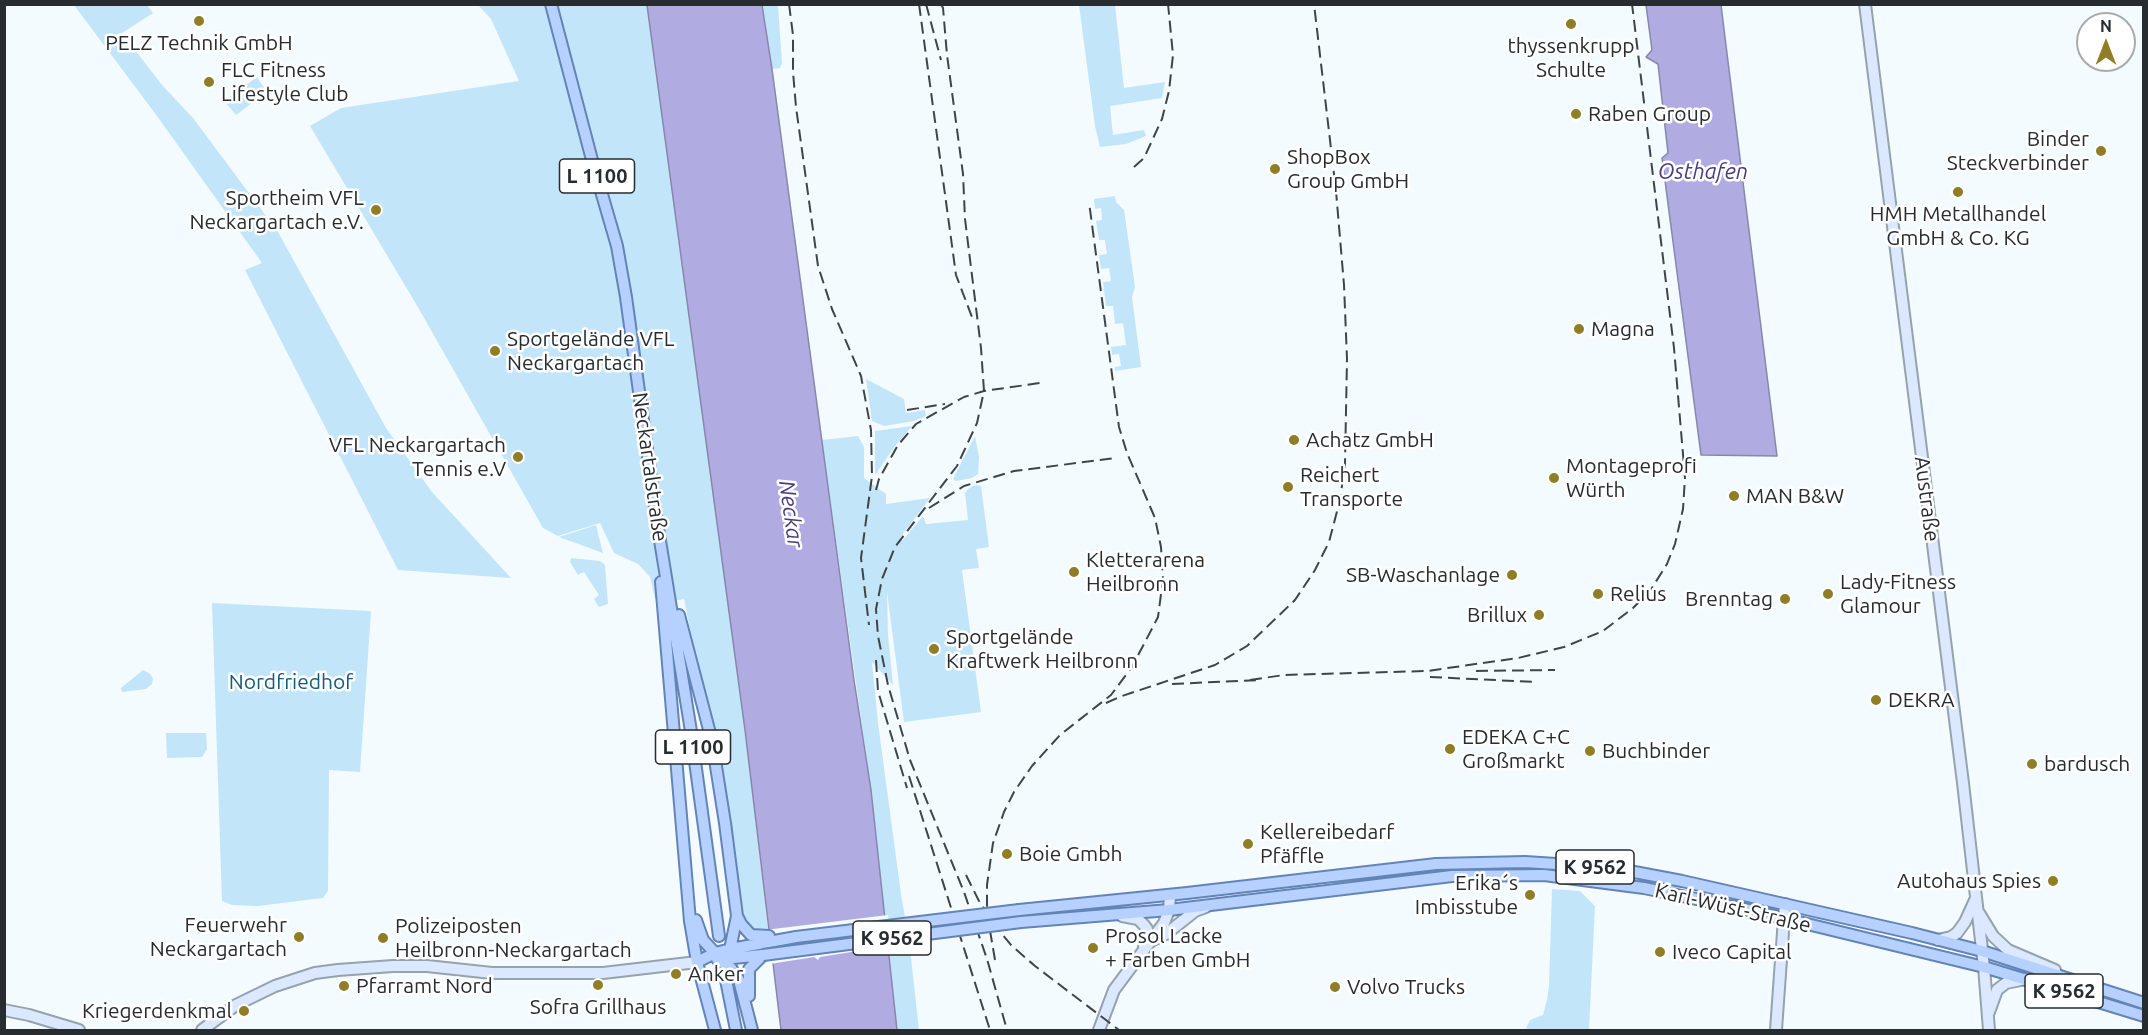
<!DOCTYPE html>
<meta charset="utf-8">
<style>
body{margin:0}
#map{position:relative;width:2148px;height:1035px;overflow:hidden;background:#f4fbfe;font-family:Ubuntu,sans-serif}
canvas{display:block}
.frame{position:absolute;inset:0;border:6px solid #262c2f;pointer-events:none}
.north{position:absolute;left:2076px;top:12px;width:60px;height:60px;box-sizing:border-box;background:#fff;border:2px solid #a8abac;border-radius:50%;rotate:0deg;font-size:16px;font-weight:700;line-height:24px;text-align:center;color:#262c2f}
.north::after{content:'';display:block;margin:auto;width:21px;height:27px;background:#8f7e25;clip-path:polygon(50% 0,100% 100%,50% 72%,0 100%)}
</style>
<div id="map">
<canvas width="2148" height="1035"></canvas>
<div class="frame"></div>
<div class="north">N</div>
</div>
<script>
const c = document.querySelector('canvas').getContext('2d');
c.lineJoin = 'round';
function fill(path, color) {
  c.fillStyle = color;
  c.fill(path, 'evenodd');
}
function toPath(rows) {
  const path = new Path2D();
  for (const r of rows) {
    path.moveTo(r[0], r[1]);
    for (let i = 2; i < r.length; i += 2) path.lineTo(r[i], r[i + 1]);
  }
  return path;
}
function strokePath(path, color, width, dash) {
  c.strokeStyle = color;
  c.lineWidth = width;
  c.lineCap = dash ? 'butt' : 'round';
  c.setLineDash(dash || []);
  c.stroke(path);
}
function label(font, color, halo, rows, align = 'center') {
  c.font = font + ' Ubuntu,sans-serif';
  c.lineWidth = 5;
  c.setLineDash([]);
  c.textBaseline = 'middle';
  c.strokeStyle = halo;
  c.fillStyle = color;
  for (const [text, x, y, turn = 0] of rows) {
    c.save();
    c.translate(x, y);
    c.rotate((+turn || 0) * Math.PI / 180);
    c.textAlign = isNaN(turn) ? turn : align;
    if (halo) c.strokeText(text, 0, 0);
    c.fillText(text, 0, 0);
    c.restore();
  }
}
fill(toPath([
 [74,5,147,5,153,13,122,33,162,85,193,118,278,232,386,428,432,492,511,578,398,570,245,270,262,263,157,116],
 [478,5,647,5,745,730,770,946,746,950,717,743,697,664,684,599,662,603,655,598,650,577,638,564,614,553,600,523,558,536,543,528,419,309,310,126,341,108,519,81,491,19],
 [762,5,778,5,782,63,780,68,772,69],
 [1079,5,1115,5,1124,88,1165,82,1162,98,1110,106,1113,135,1144,130,1146,136,1126,144,1100,147,1095,126],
 [257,77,267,92,236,115,224,101],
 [1115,196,1116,202,1124,210,1135,287,1132,297,1141,367,1115,371,1115,367,1121,366,1119,354,1112,355,1111,347,1126,345,1123,323,1115,324,1113,306,1106,306,1103,282,1111,281,1109,268,1101,269,1099,255,1107,254,1105,240,1099,240,1096,221,1102,220,1101,208,1095,209,1094,199],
 [866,379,904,399,906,413,925,410,926,416,914,421,884,426,872,421],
 [912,426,895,446,875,475,875,431],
 [858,436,864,447,864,478,886,494,886,504,930,498,900,538,902,541,923,516,926,524,968,520,965,493,969,488,976,485,981,486,989,547,976,549,979,568,962,570,981,712,904,722,887,592,888,635,893,685,872,662,878,723,901,894,909,940,919,1030,897,1030,871,790,822,440],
 [975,436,979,457,978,474,972,478,956,481,953,479],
 [596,525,603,553,559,537],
 [571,558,600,561,605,565,608,604,599,607,594,599,599,595,584,572,578,575,570,562],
 [212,603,371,611,360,772,329,770,328,891,323,898,258,906,232,905,222,901],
 [143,670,149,673,153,678,152,684,146,689,122,692,121,688],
 [166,733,206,733,207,749,202,757,167,758],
 [1552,889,1580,891,1595,906,1589,1030,1530,1030,1526,1028,1530,1020,1543,1015,1547,1000,1549,986]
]), '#c2e5fa');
const water = toPath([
 [647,5,762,5,772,69,854,680,871,790,897,1030,781,1030,745,730,647,5],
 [1646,5,1721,5,1777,456,1701,455,1662,158,1668,153,1658,64,1646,57,1652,50,1646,5]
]);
fill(water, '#b0ace2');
strokePath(water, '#8786ac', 1.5);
fill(toPath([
 [888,915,891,947,871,950,868,954,864,950,820,957,818,960,814,957,770,964,765,930]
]), '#f4fbfe');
const secondary = toPath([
 [1865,4,1963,783,1984,967,1989,1030],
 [1979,913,1993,936,2008,950,2055,970],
 [1122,916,1138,919,1144,925,1147,929,1147,940,1144,947],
 [1938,940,1951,937,1957,933,1965,922,1976,898],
 [1151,941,1166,934,1195,911,1206,907],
 [4,1010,29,1015,79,1030],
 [1989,1012,1997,990,2006,983,2026,979],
 [202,1030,236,1005,275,986,315,973,338,970,393,966,427,966,492,973,603,973,697,962],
 [1099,1030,1114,990,1164,923,1169,910,1170,895],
 [1776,1030,1785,904]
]);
const primary = toPath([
 [551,4,592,160,617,246,626,297,657,522,690,725,719,936],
 [661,582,690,921,697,962,715,1030],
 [679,615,712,741,725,823,737,916,728,959],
 [1019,910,1187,893,1436,864,1525,862,1572,865,1629,871,1682,881,1912,933,1982,951,2144,1003],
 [737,916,741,924,751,935,769,936],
 [696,920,703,940,715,953,728,959],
 [1021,922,1169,910,1452,876,1544,875,1644,888,1758,912,1984,967,2144,1016],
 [717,959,731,968,739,980,752,1030],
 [724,959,762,955],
 [697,962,715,953,731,949,796,937],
 [725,975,736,1030],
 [749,996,749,969,763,955]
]);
strokePath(secondary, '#94a3ac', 14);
strokePath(primary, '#6484b6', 14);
strokePath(secondary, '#dbe8ff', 10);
strokePath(primary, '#b6d1ff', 10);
strokePath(toPath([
 [789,4,793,35,793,72,796,107,818,266,832,309,861,376,871,430,872,476,861,558,869,625],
 [919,4,956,275,972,317],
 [926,4,941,60],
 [941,4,943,8,947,55,963,174,965,219,981,348,984,391,977,423,957,466,895,547,882,579,876,609,878,636,888,685,910,760,964,892,987,959,1007,1030],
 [1134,167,1144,158,1162,119,1169,91,1173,55,1168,4],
 [907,410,945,404],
 [876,490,879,479,898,445,916,424,964,397,984,391,1040,383],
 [929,508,964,486,1014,471,1116,458],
 [876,660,878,691,907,788],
 [1476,671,1555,670],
 [1430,677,1536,682],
 [1250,680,1284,675,1427,671,1518,658,1564,647,1603,631,1633,608,1650,591,1667,564,1675,544,1683,509,1685,478,1674,348,1632,4],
 [1172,684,1259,680],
 [1106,703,1122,696,1215,665,1247,646,1295,600,1315,570,1329,542,1340,500,1345,464,1347,359,1344,285,1336,191,1314,4],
 [909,776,990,1030],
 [966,875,979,901,997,928,1012,946,1035,966,1119,1030],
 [995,960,987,913,987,885,993,843,1004,812,1014,792,1032,766,1060,735,1111,695,1132,667,1158,617,1163,579,1161,547,1155,518,1127,453,1119,427,1089,202]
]), '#3e4548', 2, [12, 6]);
const primaryBridge = toPath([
 [796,937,1019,910],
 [763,955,1021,922]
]);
strokePath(primaryBridge, '#6484b6', 14, []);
strokePath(primaryBridge, '#b6d1ff', 10);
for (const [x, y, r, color] of [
 [199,21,6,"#8f7e25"],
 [1571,24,6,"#8f7e25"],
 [209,82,6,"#8f7e25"],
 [1576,114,6,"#8f7e25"],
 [2101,151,6,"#8f7e25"],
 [1275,169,6,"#8f7e25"],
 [1958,192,6,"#8f7e25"],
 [376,210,6,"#8f7e25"],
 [1579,329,6,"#8f7e25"],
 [495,351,6,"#8f7e25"],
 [1294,440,6,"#8f7e25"],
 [518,457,6,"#8f7e25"],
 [1554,478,6,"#8f7e25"],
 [1288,487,6,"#8f7e25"],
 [1734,496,6,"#8f7e25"],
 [1074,572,6,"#8f7e25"],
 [1512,575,6,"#8f7e25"],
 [1598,594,6,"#8f7e25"],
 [1828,594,6,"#8f7e25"],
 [1785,599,6,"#8f7e25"],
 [1539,615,6,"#8f7e25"],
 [934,649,6,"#8f7e25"],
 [1876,700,6,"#8f7e25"],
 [1450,749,6,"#8f7e25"],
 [1590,751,6,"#8f7e25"],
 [2032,764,6,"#8f7e25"],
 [1248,844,6,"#8f7e25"],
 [1007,854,6,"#8f7e25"],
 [2053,881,6,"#8f7e25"],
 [1530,895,6,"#8f7e25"],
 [299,937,6,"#8f7e25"],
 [383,938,6,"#8f7e25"],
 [1093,948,6,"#8f7e25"],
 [1660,952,6,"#8f7e25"],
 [676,974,6,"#8f7e25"],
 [598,985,6,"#8f7e25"],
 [344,986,6,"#8f7e25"],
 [1335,987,6,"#8f7e25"],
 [244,1011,6,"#8f7e25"]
]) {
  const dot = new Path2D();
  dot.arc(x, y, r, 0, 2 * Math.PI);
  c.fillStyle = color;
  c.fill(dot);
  strokePath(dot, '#fff', 2);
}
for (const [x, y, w] of [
 [597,176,75],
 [693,747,75],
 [1595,867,78],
 [892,938,78],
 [2064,991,78]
]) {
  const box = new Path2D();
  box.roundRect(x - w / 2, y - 17, w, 34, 4.5);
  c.fillStyle = '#fff';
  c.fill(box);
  strokePath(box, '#262c2f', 1.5);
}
label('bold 20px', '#262c2f', null, [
 ["L 1100",597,176],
 ["L 1100",693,747],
 ["K 9562",1595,867],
 ["K 9562",892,938],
 ["K 9562",2064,991]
]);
label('21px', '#262c2f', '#fff', [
 ["PELZ Technik GmbH",199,43,"center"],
 ["thyssenkrupp",1571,46,"center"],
 ["Schulte",1571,70,"center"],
 ["FLC Fitness",221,70],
 ["Lifestyle Club",221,94],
 ["Raben Group",1588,114],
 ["Binder",2089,139,"right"],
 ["Steckverbinder",2089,163,"right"],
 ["ShopBox",1287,157],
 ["Group GmbH",1287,181],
 ["Sportheim VFL",364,198,"right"],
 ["Neckargartach e.V.",364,222,"right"],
 ["HMH Metallhandel",1958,214,"center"],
 ["GmbH & Co. KG",1958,238,"center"],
 ["Magna",1591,329],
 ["Sportgelände VFL",507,339],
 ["Neckargartach",507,363],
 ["Achatz GmbH",1306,440],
 ["VFL Neckargartach",506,445,"right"],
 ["Tennis e.V",506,469,"right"],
 ["Montageprofi",1566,466],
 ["Würth",1566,490],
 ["Reichert",1300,475],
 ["Transporte",1300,499],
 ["MAN B&W",1746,496],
 ["Kletterarena",1086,560],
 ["Heilbronn",1086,584],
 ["SB-Waschanlage",1500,575,"right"],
 ["Lady-Fitness",1840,582],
 ["Glamour",1840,606],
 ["Relius",1610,594],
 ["Brenntag",1773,599,"right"],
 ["Brillux",1527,615,"right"],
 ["Sportgelände",946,637],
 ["Kraftwerk Heilbronn",946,661],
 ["DEKRA",1888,700],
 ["EDEKA C+C",1462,737],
 ["Großmarkt",1462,761],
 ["Buchbinder",1602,751],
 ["bardusch",2044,764],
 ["Kellereibedarf",1260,832],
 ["Pfäffle",1260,856],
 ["Boie Gmbh",1019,854],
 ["Autohaus Spies",2041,881,"right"],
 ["Erika´s",1518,883,"right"],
 ["Imbisstube",1518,907,"right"],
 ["Feuerwehr",287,925,"right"],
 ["Neckargartach",287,949,"right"],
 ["Polizeiposten",395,926],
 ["Heilbronn-Neckargartach",395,950],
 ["Prosol Lacke",1105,936],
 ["+ Farben GmbH",1105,960],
 ["Iveco Capital",1672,952],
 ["Anker",688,974],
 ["Pfarramt Nord",356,986],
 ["Volvo Trucks",1347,987],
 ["Sofra Grillhaus",598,1007,"center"],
 ["Kriegerdenkmal",232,1011,"right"]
], 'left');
label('21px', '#262c2f', '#fff', [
 ["Neckartalstraße",650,467,82],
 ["Austraße",1927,499,83],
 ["Karl-Wüst-Straße",1733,908,13]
]);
label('21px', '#145c7c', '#fff', [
 ["Nordfriedhof",291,682]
]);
label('italic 22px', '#463c7e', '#fff', [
 ["Osthafen",1703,172],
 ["Neckar",791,514,82]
]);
</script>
